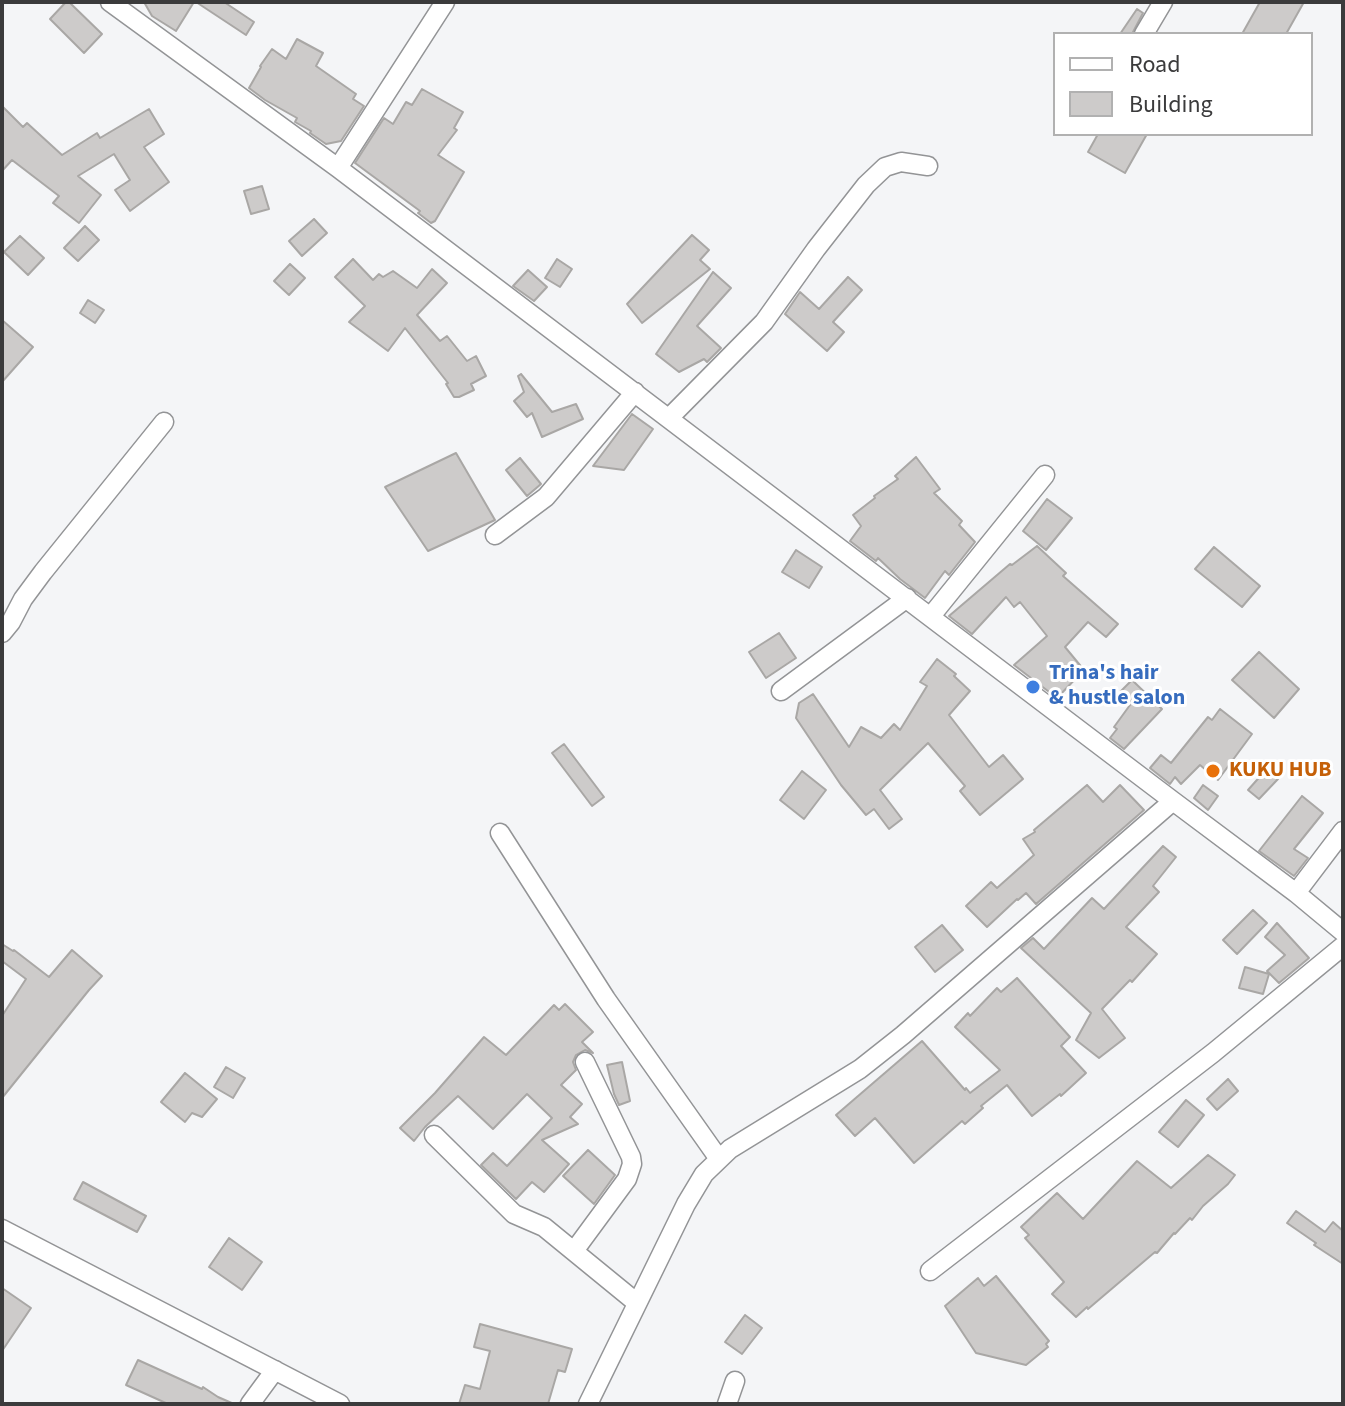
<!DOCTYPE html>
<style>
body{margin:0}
#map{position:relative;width:1345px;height:1406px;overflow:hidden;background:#f4f5f7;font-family:"Source Sans 3",sans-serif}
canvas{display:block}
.frame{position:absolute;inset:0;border:4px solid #3b3b3c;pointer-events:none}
.legend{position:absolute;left:1053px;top:32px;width:260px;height:104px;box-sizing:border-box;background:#fff;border:2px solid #b1b1b1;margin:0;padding:10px 14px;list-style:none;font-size:24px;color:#3b3b3c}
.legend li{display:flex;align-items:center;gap:16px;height:40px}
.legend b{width:40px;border:2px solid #b1b1b1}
</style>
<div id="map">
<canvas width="1345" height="1406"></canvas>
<div class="frame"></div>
<ul class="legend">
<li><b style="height:10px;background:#fff"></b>Road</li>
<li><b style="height:22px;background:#cdcbca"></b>Building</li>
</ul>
</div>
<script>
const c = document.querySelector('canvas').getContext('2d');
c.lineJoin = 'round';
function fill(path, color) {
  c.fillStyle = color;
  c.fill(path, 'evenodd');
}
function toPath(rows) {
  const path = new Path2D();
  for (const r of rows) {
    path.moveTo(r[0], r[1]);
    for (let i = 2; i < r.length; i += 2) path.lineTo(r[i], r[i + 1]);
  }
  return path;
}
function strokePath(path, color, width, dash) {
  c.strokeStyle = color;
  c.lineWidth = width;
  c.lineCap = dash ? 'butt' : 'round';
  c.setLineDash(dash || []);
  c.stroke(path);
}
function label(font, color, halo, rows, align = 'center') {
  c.font = font + ' "Source Sans 3",sans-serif';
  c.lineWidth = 6;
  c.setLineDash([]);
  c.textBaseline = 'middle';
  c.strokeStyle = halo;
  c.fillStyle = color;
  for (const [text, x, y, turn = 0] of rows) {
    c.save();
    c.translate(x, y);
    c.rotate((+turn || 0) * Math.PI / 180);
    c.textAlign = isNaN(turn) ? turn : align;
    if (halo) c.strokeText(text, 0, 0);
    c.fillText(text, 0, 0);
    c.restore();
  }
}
const building = toPath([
 [66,2,69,2,102,34,84,53,50,19,66,2],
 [144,2,194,2,176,31,152,16,144,2],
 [196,2,224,2,254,22,246,35,196,2],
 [1260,2,1304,2,1286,34,1242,34,1260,2],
 [1137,9,1143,13,1132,34,1120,34,1137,9],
 [297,39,323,53,316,66,356,94,353,99,364,106,341,141,326,144,310,133,311,131,295,122,297,118,265,100,249,88,261,67,260,66,272,49,286,59,297,39],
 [422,89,463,112,454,128,457,130,438,155,464,172,435,221,431,223,418,213,420,211,355,163,384,118,393,124,406,102,412,105,422,89],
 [2,106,23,127,27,123,62,155,97,133,100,138,149,109,164,134,144,147,169,182,130,211,115,190,130,180,114,154,78,176,101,195,79,223,53,203,59,196,12,160,2,171,2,106],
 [1098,134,1147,134,1125,173,1088,152,1098,134],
 [262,186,269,209,251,214,244,191,262,186],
 [314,219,327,233,302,256,289,241,314,219],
 [85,226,99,240,78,261,64,248,85,226],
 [692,235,709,250,700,260,710,269,642,323,627,304,692,235],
 [20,236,44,258,28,275,4,252,20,236],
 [353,259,373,280,379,274,383,277,393,271,417,288,432,269,447,283,417,315,440,341,447,336,467,361,476,356,486,376,471,384,474,390,459,397,454,397,446,384,448,383,405,328,388,351,349,322,365,306,335,277,353,259],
 [557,259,572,269,560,287,545,278,557,259],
 [290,264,305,278,289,295,274,281,290,264],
 [528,270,547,287,534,301,513,286,528,270],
 [713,272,731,288,697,326,721,348,707,362,704,359,679,372,656,354,713,272],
 [848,277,862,290,833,322,844,332,827,351,785,314,800,292,819,309,848,277],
 [88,300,104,310,95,323,80,313,88,300],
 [2,320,33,347,2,382,2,320],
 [521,374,552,412,576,404,583,419,542,437,532,413,527,417,514,401,524,392,518,376,521,374],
 [632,414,653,429,624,470,593,466,632,414],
 [456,453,495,520,428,551,385,487,456,453],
 [916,457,940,489,934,493,962,521,959,525,975,542,949,575,945,571,925,598,900,579,878,558,876,561,850,541,861,526,853,515,875,498,874,496,898,479,895,476,916,457],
 [520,458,541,484,527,496,506,470,520,458],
 [1047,499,1072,518,1046,550,1023,531,1047,499],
 [1037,546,1066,573,1063,576,1118,624,1106,637,1088,622,1065,647,1084,670,1057,698,1014,665,1047,636,1020,602,1014,607,1006,597,972,634,949,616,1010,564,1012,565,1037,546],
 [1214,547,1260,586,1242,607,1195,569,1214,547],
 [796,550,822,567,809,588,782,572,796,550],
 [779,633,796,658,766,678,749,652,779,633],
 [1259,652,1299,689,1274,718,1232,680,1259,652],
 [937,659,956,674,954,676,970,691,949,715,989,767,1003,755,1023,779,980,815,960,791,965,786,928,743,880,790,902,819,889,829,874,809,866,815,841,785,796,718,799,703,813,694,849,747,861,727,881,738,894,724,900,730,927,686,920,682,937,659],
 [1132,680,1162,709,1124,749,1110,738,1117,729,1114,727,1130,705,1118,694,1132,680],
 [1220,709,1252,734,1218,780,1200,765,1181,784,1175,777,1170,784,1150,768,1161,755,1171,763,1208,717,1212,720,1220,709],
 [564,744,604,797,592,806,552,753,564,744],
 [802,771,826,790,804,819,780,800,802,771],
 [1264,772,1278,779,1259,799,1248,790,1264,772],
 [1087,785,1103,802,1120,785,1144,810,1036,904,1026,893,1018,900,1017,899,987,927,966,906,991,882,997,888,1034,855,1023,839,1035,832,1034,830,1087,785],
 [1203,785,1218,796,1208,810,1194,798,1203,785],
 [1302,796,1323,813,1294,849,1308,858,1294,876,1259,851,1302,796],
 [1163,846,1176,857,1153,886,1159,892,1126,927,1157,954,1132,982,1130,980,1102,1009,1125,1038,1099,1058,1076,1040,1091,1013,1021,948,1033,938,1044,949,1092,898,1104,909,1163,846],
 [1253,910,1267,923,1237,954,1223,940,1253,910],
 [1277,923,1309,958,1279,983,1267,971,1285,955,1265,937,1277,923],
 [942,925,963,950,935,972,915,947,942,925],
 [2,944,13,951,14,950,49,977,72,950,102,976,89,990,2,1098,2,1016,26,979,2,961,2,944],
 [1245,967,1269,974,1263,994,1239,988,1245,967],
 [1017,978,1070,1037,1061,1046,1086,1073,1061,1096,1060,1094,1032,1116,1007,1085,981,1106,983,1108,965,1124,962,1121,914,1163,875,1118,855,1136,836,1115,922,1041,965,1090,966,1088,970,1093,1000,1070,955,1027,968,1013,970,1016,997,988,1001,992,1017,978],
 [565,1004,593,1032,582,1042,593,1053,585,1050,576,1055,573,1062,576,1070,561,1085,582,1104,570,1117,578,1124,542,1140,569,1164,544,1192,532,1182,516,1199,481,1165,493,1153,507,1166,552,1118,527,1094,493,1129,458,1096,425,1127,414,1141,400,1128,435,1093,484,1037,506,1055,554,1005,559,1010,565,1004],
 [622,1062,630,1101,619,1105,614,1094,607,1065,622,1062],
 [226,1067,245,1078,233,1098,214,1087,226,1067],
 [185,1073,217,1099,202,1117,192,1113,185,1122,161,1102,185,1073],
 [1228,1079,1238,1091,1217,1110,1207,1099,1228,1079],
 [1186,1100,1204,1115,1178,1147,1159,1132,1186,1100],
 [588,1150,615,1175,594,1204,563,1176,588,1150],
 [1208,1155,1235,1175,1228,1184,1203,1206,1192,1220,1190,1218,1175,1234,1174,1233,1157,1253,1155,1252,1088,1309,1087,1307,1076,1317,1052,1294,1064,1282,1025,1238,1029,1235,1021,1227,1057,1193,1083,1219,1137,1161,1171,1188,1208,1155],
 [83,1182,146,1216,137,1232,74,1199,83,1182],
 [1296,1211,1325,1232,1333,1222,1343,1231,1343,1264,1314,1245,1316,1243,1287,1223,1296,1211],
 [229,1238,262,1262,242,1290,209,1267,229,1238],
 [996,1276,1049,1341,1046,1344,1048,1347,1026,1365,976,1353,945,1306,978,1278,984,1286,996,1276],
 [2,1288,31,1308,2,1351,2,1288],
 [745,1315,762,1328,742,1354,725,1342,745,1315],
 [480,1324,572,1349,565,1372,558,1370,548,1404,459,1404,465,1385,480,1389,490,1351,474,1347,480,1324],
 [138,1360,202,1389,203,1387,218,1397,234,1404,168,1404,126,1385,138,1360]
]);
fill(building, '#cdcbca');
strokePath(building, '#a9a7a5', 2);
const minor = toPath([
 [110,2,338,168,1173,801,1296,893,1343,932],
 [1144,34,1163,2],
 [338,168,445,2],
 [669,418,764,322,816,249,866,185,885,167,901,162,928,166],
 [495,535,546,497,635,392],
 [931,616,1045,475],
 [2,633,11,622,23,599,43,572,164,422],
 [781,691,907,598],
 [500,833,606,999,719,1159],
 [1296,893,1343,831],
 [434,1135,514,1214,544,1227,637,1303],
 [2,1229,340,1404],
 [574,1251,627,1179,632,1164,631,1157,585,1062],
 [930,1271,1213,1053,1343,946],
 [250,1404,275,1370],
 [588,1404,686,1204,704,1174,730,1149,860,1069,903,1035,1173,801],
 [727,1404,735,1381]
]);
strokePath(minor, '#939496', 21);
strokePath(minor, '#fff', 18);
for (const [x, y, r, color] of [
 [1033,687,8,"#3f7fe0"],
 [1213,771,8,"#e8710a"]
]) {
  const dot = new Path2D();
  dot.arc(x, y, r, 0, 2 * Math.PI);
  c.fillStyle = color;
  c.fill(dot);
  strokePath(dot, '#fff', 3);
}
label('bold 22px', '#366cbe', '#fff', [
 ["Trina's hair",1049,674],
 ["& hustle salon",1049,699]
], 'left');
label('bold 22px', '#c56008', '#fff', [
 ["KUKU HUB",1229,771]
], 'left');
</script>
